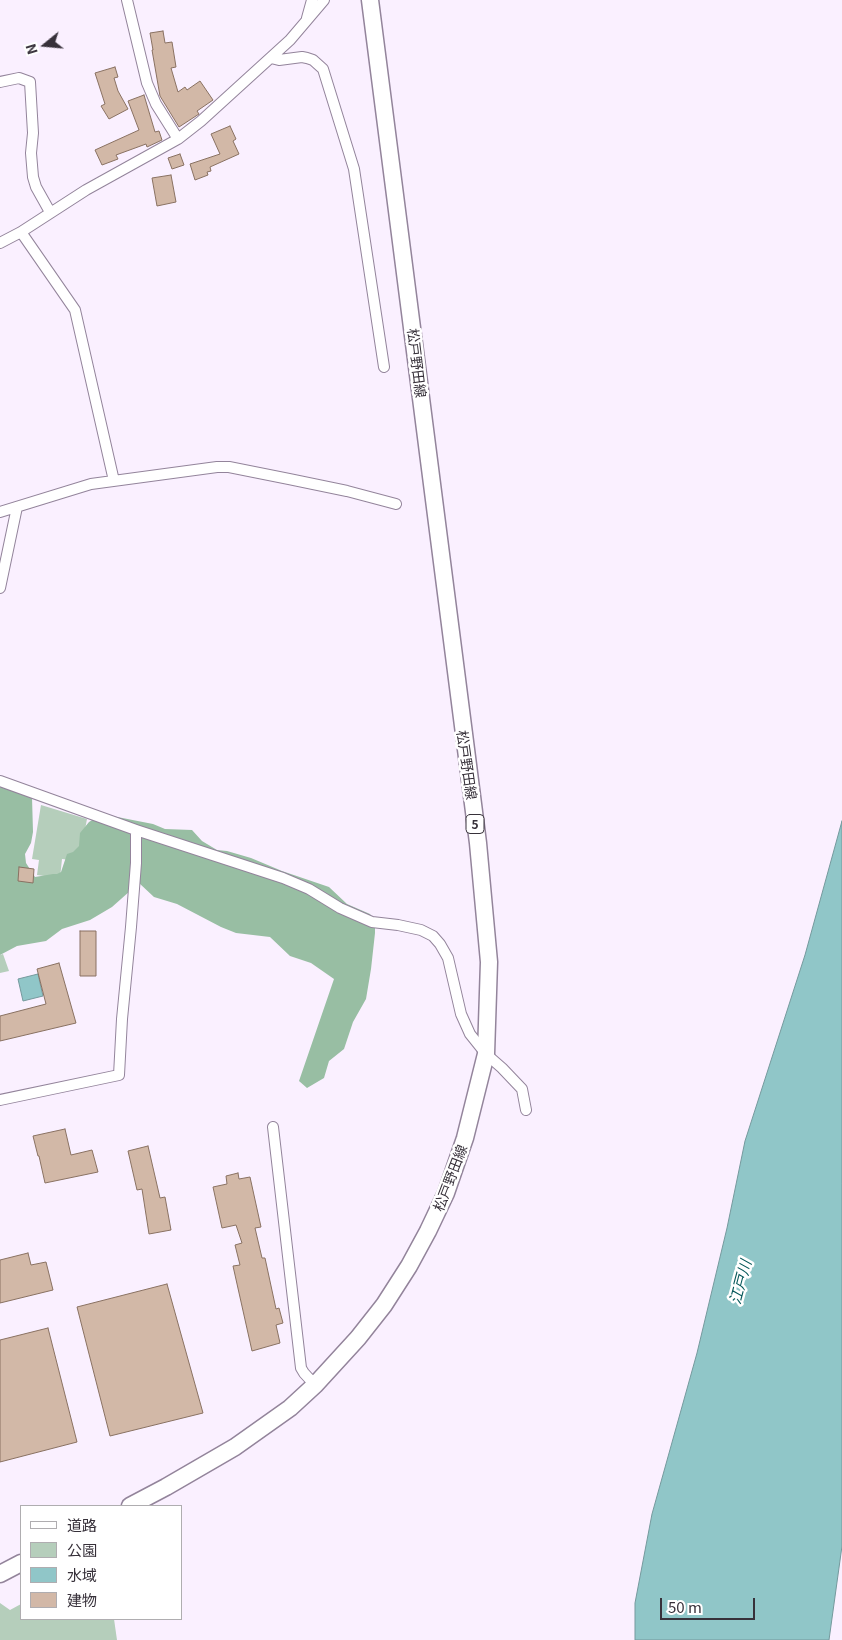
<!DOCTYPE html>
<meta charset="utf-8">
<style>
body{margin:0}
#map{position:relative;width:842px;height:1640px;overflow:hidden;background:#faf0ff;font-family:Georgia,"Noto Sans JP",serif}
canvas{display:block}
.legend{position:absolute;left:20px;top:1505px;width:162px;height:115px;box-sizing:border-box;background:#fff;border:1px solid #afadb0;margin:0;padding:6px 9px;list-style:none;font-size:15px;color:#37313a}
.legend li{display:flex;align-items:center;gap:10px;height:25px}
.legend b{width:25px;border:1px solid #afadb0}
.north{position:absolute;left:20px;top:20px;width:50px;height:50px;-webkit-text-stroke:4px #fff;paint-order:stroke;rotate:253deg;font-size:14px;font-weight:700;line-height:20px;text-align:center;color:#37313a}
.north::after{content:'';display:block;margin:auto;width:18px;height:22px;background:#37313a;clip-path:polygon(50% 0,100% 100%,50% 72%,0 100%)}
.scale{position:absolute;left:660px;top:1598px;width:95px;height:22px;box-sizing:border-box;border:2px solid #37313a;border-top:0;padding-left:6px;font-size:15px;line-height:18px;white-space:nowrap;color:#37313a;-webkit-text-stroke:4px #fff;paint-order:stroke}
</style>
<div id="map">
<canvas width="842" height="1640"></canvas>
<ul class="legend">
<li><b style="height:6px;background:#fff"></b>道路</li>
<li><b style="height:14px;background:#b5cebb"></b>公園</li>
<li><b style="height:14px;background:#90c6c8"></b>水域</li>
<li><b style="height:14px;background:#d2b8a7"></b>建物</li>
</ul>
<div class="north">N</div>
<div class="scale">50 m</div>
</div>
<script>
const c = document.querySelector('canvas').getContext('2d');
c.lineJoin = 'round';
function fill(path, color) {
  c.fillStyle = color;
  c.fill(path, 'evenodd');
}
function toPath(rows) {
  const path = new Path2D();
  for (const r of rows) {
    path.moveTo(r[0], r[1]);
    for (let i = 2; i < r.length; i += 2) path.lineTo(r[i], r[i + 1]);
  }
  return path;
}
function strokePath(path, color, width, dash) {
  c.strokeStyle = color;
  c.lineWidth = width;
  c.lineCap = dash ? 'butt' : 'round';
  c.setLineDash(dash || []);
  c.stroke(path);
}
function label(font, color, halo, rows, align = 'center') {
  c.font = font + ' Georgia,"Noto Sans JP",serif';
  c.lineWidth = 5;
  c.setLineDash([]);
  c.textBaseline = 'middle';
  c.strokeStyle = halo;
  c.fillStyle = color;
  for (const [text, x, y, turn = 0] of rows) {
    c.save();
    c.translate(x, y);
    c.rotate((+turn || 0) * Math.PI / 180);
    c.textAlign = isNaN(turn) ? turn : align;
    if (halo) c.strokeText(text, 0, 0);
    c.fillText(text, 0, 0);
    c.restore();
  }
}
fill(toPath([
 [41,805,87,819,79,861,62,859,60,878,37,875,39,860,32,859],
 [3,954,9,971,0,973,0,955],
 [0,1603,10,1610,21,1604,21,1619,114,1619,117,1640,0,1640]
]), '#b5cebb');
fill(toPath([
 [0,787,32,797,33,832,31,843,25,854,26,863,35,877,53,874,57,874,61,872,67,854,73,852,79,846,80,833,89,822,102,814,153,824,165,829,192,830,202,841,217,850,227,851,251,858,282,871,329,887,347,904,370,914,375,921,375,933,371,969,366,999,353,1022,344,1049,329,1061,324,1078,307,1088,299,1081,334,979,311,963,290,956,270,937,236,933,221,927,177,904,154,897,139,883,112,907,90,920,62,929,46,941,17,946,0,955]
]), '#98bea3');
const water = toPath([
 [842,821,842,1546,829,1640,635,1640,635,1603,652,1514,697,1353,727,1228,745,1141,805,955,842,821],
 [38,974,43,996,23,1001,18,979,38,974]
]);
fill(water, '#90c6c8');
strokePath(water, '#75999d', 1);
const building = toPath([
 [163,31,165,43,172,42,176,67,171,68,178,92,185,87,187,90,200,81,213,100,197,111,199,114,179,127,160,96,152,50,153,50,150,33,163,31],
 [115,67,118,77,114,78,118,91,128,109,109,119,101,106,105,104,95,73,115,67],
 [144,95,155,132,159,131,162,140,147,147,146,144,116,155,118,159,102,165,95,150,139,130,128,101,144,95],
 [230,126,236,139,233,141,239,154,210,167,211,171,207,172,208,175,195,180,190,164,220,154,211,134,230,126],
 [180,154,184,165,172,169,168,158,180,154],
 [171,175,176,202,157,206,152,178,171,175],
 [19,867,34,869,33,883,18,881,19,867],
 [80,931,96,931,96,976,80,976,80,931],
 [59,963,76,1023,0,1041,0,1016,46,1004,37,969,59,963],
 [65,1129,71,1155,92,1150,98,1172,45,1183,39,1156,38,1156,33,1136,65,1129],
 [148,1146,160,1198,165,1197,171,1230,149,1234,142,1189,137,1190,128,1151,148,1146],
 [238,1173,239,1179,250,1177,261,1227,255,1228,262,1258,265,1258,276,1309,279,1308,283,1323,276,1325,280,1343,252,1351,233,1266,240,1265,235,1245,242,1243,236,1225,222,1228,213,1187,227,1184,226,1176,238,1173],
 [28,1253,31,1265,46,1262,53,1290,0,1303,0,1260,28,1253],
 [167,1284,203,1413,110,1436,77,1307,167,1284],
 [48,1328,77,1442,0,1462,0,1340,48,1328]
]);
fill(building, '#d2b8a7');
strokePath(building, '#897162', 1);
const minor = toPath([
 [127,0,147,83,156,104,178,139],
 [307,18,312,0],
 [271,58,279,60,302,57,307,58,313,60,323,69,354,169,384,367],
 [0,82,19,78,30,82,33,133,31,153,33,177,36,187,50,212],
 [21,232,75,310,114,481],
 [0,243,21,232,86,190,178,139,201,121,290,40,324,0],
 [0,512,91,484,217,467,229,467,289,479,347,491,396,504],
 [0,588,17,507],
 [0,781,136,830,283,878,309,889,340,908,372,922,398,925,421,930,433,936,440,944,448,958,461,1014,470,1034,486,1054,502,1068,522,1089,526,1110],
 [0,1100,119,1075,122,1019,131,927,136,863,136,830],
 [273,1127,301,1368,304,1373,315,1385]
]);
const primary = toPath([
 [130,1506,166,1487,235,1447,290,1408,315,1385,358,1338,384,1305,409,1266,428,1231,446,1193,465,1138,486,1054,489,962,478,843,370,0],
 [0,1574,21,1563]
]);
strokePath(minor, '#93849b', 12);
strokePath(primary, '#93849b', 19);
strokePath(minor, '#fff', 10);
strokePath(primary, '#fff', 16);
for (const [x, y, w] of [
 [475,824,18]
]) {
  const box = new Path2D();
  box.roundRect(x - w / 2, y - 9.5, w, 19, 4);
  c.fillStyle = '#fff';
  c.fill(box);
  strokePath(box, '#37313a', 1);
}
label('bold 12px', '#37313a', null, [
 ["5",475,824]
]);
label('14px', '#37313a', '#fff', [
 ["松戸野田線",417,363,83],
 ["松戸野田線",467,765,82],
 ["松戸野田線",450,1178,-69]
]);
label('italic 15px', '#055759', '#fff', [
 ["江戸川",740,1282,-75]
]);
</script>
